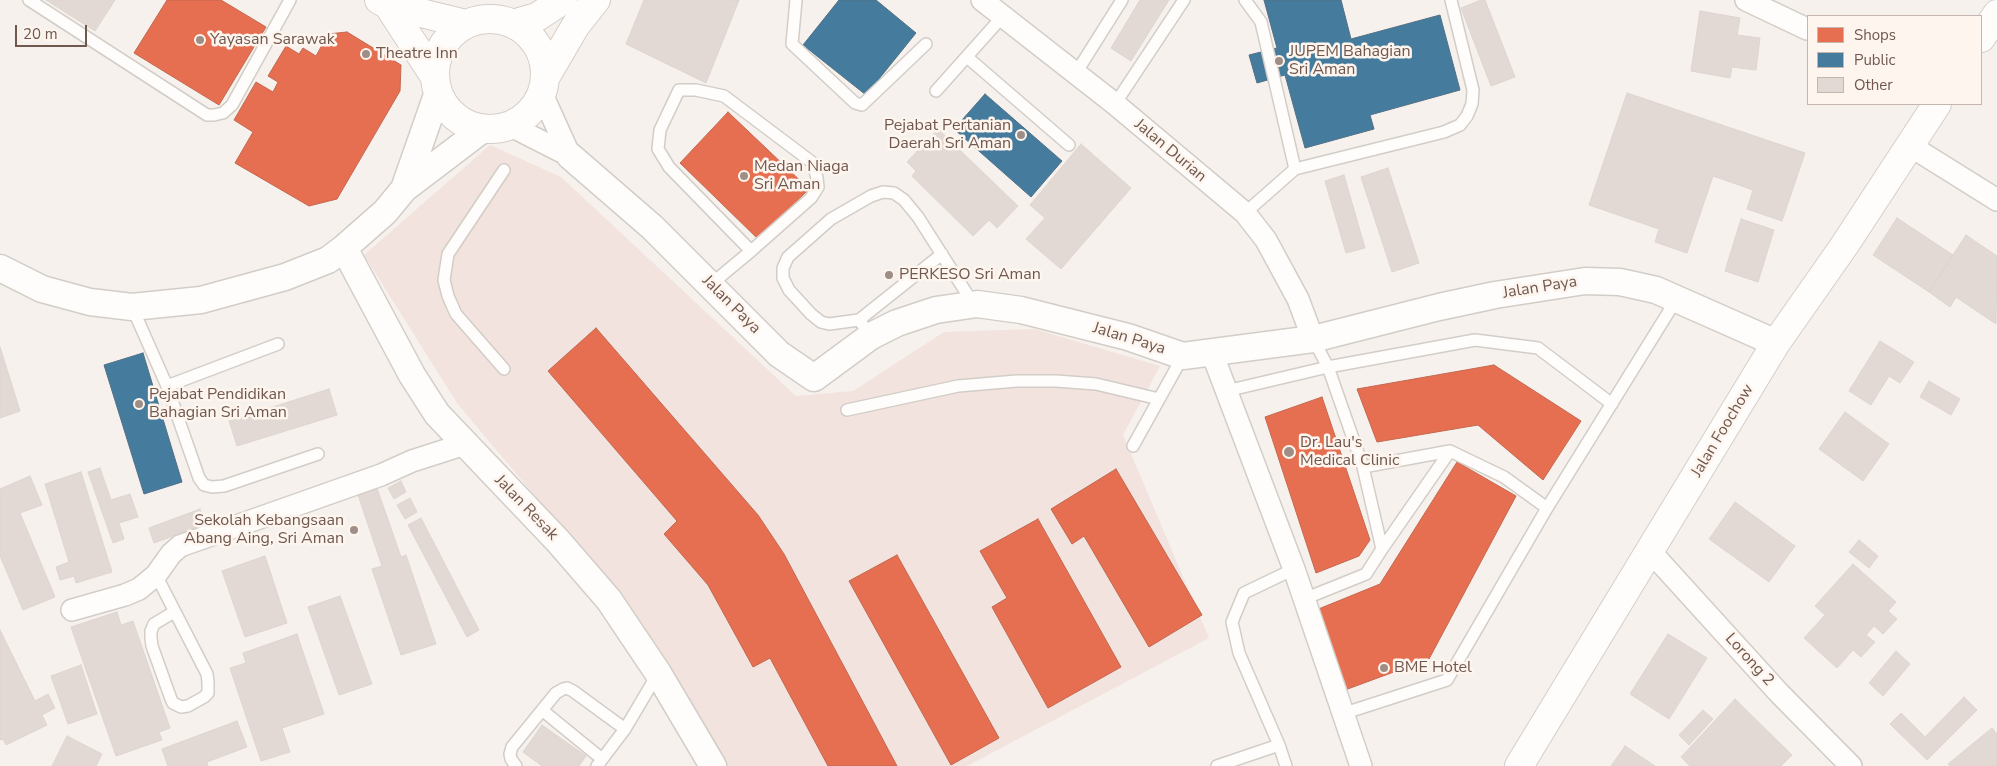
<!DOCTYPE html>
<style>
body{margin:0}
#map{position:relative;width:1997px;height:766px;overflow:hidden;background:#f6f1ec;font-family:"Nunito Sans",sans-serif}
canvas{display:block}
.legend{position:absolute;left:1807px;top:15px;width:175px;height:90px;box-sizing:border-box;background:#fdf5ee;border:1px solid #c5b6ae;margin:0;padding:6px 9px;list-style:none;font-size:15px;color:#70584f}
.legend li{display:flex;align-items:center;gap:10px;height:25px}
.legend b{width:25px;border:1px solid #c5b6ae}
.scale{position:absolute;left:15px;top:25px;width:72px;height:22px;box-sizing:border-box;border:2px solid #70584f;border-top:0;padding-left:6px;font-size:15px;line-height:18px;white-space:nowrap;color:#70584f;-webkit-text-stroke:4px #fdf5ee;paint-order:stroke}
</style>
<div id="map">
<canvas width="1997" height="766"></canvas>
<ul class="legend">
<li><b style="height:14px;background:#e76f51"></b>Shops</li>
<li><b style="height:14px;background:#457b9d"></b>Public</li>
<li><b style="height:14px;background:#e2d9d4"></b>Other</li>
</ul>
<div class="scale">20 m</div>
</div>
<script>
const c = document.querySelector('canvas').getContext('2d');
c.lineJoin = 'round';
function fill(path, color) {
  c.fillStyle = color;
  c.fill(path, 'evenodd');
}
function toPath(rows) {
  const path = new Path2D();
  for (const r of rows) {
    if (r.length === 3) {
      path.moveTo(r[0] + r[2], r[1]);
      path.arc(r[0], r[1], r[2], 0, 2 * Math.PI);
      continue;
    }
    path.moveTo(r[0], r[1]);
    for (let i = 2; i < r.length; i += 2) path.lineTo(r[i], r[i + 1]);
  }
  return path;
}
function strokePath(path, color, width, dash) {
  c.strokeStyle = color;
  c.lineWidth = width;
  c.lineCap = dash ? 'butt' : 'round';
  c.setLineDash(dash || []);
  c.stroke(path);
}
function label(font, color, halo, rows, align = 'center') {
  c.font = font + ' "Nunito Sans",sans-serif';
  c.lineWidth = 5;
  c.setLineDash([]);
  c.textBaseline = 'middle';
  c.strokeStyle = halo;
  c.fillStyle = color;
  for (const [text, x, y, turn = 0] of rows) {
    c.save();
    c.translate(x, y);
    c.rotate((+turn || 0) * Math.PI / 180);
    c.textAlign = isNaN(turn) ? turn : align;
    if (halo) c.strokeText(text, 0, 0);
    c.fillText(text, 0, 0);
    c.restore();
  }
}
fill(toPath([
 [490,145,561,177,796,396,853,391,944,332,1034,329,1160,366,1123,435,1209,638,967,766,723,766,644,626,457,403,364,255]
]), '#f2e3de');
const shops = toPath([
 [167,0,221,0,266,27,219,105,134,53,167,0],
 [347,32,401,65,400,91,337,199,309,206,235,163,253,132,234,120,256,82,273,92,278,82,268,76,286,46,299,54,303,48,316,56,328,34,347,32],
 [728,112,809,189,758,239,680,163,728,112],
 [596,328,758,515,784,554,897,766,828,766,770,658,753,667,708,585,664,534,677,521,548,371,596,328],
 [1494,365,1581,421,1543,480,1478,425,1377,442,1357,389,1494,365],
 [1322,397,1370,540,1359,556,1316,573,1265,417,1322,397],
 [1457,462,1516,496,1429,659,1345,690,1316,610,1380,584,1457,462],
 [1116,469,1202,615,1149,647,1084,536,1072,544,1051,509,1116,469],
 [1038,519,1121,667,1048,708,992,607,1007,598,980,551,1038,519],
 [897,555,999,738,951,765,849,581,897,555]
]);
fill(shops, '#e76f51');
strokePath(shops, '#c36850', 1);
const public = toPath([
 [839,0,876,0,916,33,866,95,803,45,839,0],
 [1264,0,1341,0,1351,39,1440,15,1460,90,1370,115,1374,129,1305,148,1285,75,1257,83,1249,55,1277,48,1264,0],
 [985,94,1062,161,1031,197,954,129,985,94],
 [143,353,182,482,144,494,104,365,143,353]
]);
fill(public, '#457b9d');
strokePath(public, '#527086', 1);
const building = toPath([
 [46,0,115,0,95,31,46,0],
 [644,0,739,0,706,83,626,44,644,0],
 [1140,0,1169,0,1131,61,1111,48,1140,0],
 [1481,0,1485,0,1515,77,1491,86,1461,8,1481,0],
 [1700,11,1740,18,1737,35,1760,38,1756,70,1732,67,1730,78,1691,71,1700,11],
 [1627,93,1805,153,1782,221,1747,209,1753,190,1713,176,1687,253,1655,242,1659,229,1589,205,1627,93],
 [938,129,1018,206,997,228,989,220,973,236,912,176,916,171,907,162,938,129],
 [1081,144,1131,188,1061,269,1026,239,1045,218,1030,205,1081,144],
 [1388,168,1419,263,1392,272,1361,177,1388,168],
 [1344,175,1365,248,1346,253,1325,181,1344,175],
 [1897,218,1953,255,1929,292,1873,255,1897,218],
 [1741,219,1774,230,1758,282,1725,271,1741,219],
 [1966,235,1997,256,1996,324,1956,297,1950,307,1929,292,1966,235],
 [1880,341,1914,362,1900,383,1889,376,1871,405,1849,391,1880,341],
 [0,347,20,411,0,418,0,347],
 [1929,381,1960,399,1951,415,1920,397,1929,381],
 [329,389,337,415,237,446,229,421,329,389],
 [1845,412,1889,444,1863,481,1819,449,1845,412],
 [100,468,111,500,130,494,138,517,119,523,124,539,113,543,88,472,100,468],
 [81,472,112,572,76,583,74,576,60,580,56,567,69,562,45,484,81,472],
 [30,476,42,505,20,513,55,597,23,610,0,556,0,489,30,476],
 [401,481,406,492,394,499,388,488,401,481],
 [377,488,401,557,406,555,436,644,401,655,372,569,382,566,358,495,377,488],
 [410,498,417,512,405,519,397,505,410,498],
 [1735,502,1795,546,1769,582,1709,539,1735,502],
 [200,509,206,524,154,543,149,528,200,509],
 [421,518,479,630,467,637,408,525,421,518],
 [1859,540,1878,556,1869,568,1849,552,1859,540],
 [265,556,287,623,245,637,222,571,265,556],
 [1853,564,1896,602,1888,611,1897,619,1883,634,1874,626,1866,635,1875,642,1861,657,1853,650,1837,668,1804,638,1825,615,1815,606,1853,564],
 [340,596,372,684,339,695,308,607,340,596],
 [117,612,121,625,133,621,170,728,159,732,162,740,116,756,71,627,117,612],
 [0,630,35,701,48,694,55,708,42,715,47,725,6,745,3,739,0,740,0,630],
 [297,634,324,714,282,728,290,752,261,761,230,668,246,663,243,653,297,634],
 [1668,634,1707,658,1669,719,1630,694,1668,634],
 [1896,651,1910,664,1883,696,1869,683,1896,651],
 [81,665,97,714,68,724,51,676,81,665],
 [1964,697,1977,710,1927,760,1890,724,1901,713,1925,737,1964,697],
 [1735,699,1792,755,1781,766,1690,766,1681,757,1735,699],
 [1703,710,1713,719,1689,745,1679,735,1703,710],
 [237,721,247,747,207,762,208,766,168,766,162,749,237,721],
 [542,725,586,756,579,766,542,766,523,752,542,725],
 [1992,728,1997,734,1997,766,1950,766,1948,764,1992,728],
 [67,736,102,754,96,766,52,766,67,736],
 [1625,746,1655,766,1611,766,1625,746]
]);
fill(building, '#e2d9d4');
strokePath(building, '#ded4cf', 1);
const service = toPath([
 [29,0,207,115,214,115,223,113,232,105,290,0],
 [796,0,792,44,855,103,862,105,926,44],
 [1245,0,1261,22,1295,169],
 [967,57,1069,145],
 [1076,73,1122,0],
 [936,91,1003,16],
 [1115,104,1184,0],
 [504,170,448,254,444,280,448,296,456,314,504,369],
 [1245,213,1295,169,1444,132,1460,125,1467,116,1472,104,1473,90,1451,0],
 [710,285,751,251,811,198,818,187,817,178,813,163,724,96,696,90,679,90,660,130,658,149,669,167,751,251],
 [132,307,167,386,199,478,204,485,212,487,224,486,318,454],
 [859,320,942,254],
 [871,336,859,320,829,324,821,322,811,314,789,290,783,278,783,268,788,257,831,219,871,196,883,192,894,193,904,200,918,217,974,305],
 [167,386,278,344],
 [1226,391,1328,367,1475,340,1538,348,1612,404],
 [847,410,958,386,1017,381,1056,381,1096,384,1159,399],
 [1133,446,1183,356],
 [1363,467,1450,451,1504,477,1547,508],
 [1382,549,1450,451],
 [156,575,207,674,208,682,208,693,204,697,188,706,181,707,173,703,171,699,152,646,151,638,151,631,154,624,174,612],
 [1304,599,1366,574,1382,549,1363,467,1328,367,1313,339],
 [542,710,602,759],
 [1342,714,1447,680,1547,508,1676,300],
 [516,766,511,759,510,754,512,747,556,693,563,689,567,688,573,691,625,729],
 [597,766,625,729,657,675],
 [1217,766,1279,745],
 [1286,766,1279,745,1239,653,1232,622,1244,593,1294,569]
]);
const minor = toPath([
 [982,0,1115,104,1245,213,1266,240,1298,299,1313,339],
 [1746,0,1807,29],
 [542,94,570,156],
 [511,126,570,156],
 [1909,145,1997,200],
 [1212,353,1294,569,1361,766],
 [1650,551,1779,693,1851,766],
 [72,610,125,595,139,589,156,575,171,554,180,546,381,475,412,461,465,444]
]);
const tertiary = toPath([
 [570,156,652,227,779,354,814,378,871,336,897,323,936,310,977,304,1021,310,1128,337,1183,356,1313,339,1439,307,1495,295,1585,281,1620,282,1656,290,1776,343],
 [404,189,438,92],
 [344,248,412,375,437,414,558,541,609,600,658,673,713,766],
 [0,268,42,289,90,302,132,307,201,300,285,277,328,260,344,248,385,212,404,189,483,129]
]);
const secondary = toPath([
 [379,0,388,5,466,24],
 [388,5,435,77],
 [490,74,55],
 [513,24,537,17,563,0],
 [1981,38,1997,14],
 [545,78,576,25,596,0],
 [1519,766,1776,343,1844,246,1937,104]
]);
strokePath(service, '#d3cdc7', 14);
strokePath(minor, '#d3cdc7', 24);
strokePath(tertiary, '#d3cdc7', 29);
strokePath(secondary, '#d5cec8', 30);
strokePath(service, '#fefdfc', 11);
strokePath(minor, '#fefdfc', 21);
strokePath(tertiary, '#fefdfc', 26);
strokePath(secondary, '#fefdfc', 28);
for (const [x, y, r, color] of [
 [200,40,5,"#9f8e86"],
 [366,54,5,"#9f8e86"],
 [1279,61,5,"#9f8e86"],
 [1021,135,5,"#9f8e86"],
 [744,176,5,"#9f8e86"],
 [889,275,5,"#9f8e86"],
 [139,404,5,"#9f8e86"],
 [1289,452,6,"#9f8e86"],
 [354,530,5,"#9f8e86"],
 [1384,668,5,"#9f8e86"]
]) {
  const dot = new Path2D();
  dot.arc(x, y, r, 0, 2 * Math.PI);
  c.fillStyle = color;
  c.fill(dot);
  strokePath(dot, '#fdf5ee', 2);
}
label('16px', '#70584f', '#fdf5ee', [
 ["Yayasan Sarawak",210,40],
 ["JUPEM Bahagian",1289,52],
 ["Sri Aman",1289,70],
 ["Theatre Inn",376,54],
 ["Pejabat Pertanian",1011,126,"right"],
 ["Daerah Sri Aman",1011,144,"right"],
 ["Medan Niaga",754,167],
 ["Sri Aman",754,185],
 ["PERKESO Sri Aman",899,275],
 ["Pejabat Pendidikan",149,395],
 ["Bahagian Sri Aman",149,413],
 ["Dr. Lau's",1300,443],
 ["Medical Clinic",1300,461],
 ["Sekolah Kebangsaan",344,521,"right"],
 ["Abang Aing, Sri Aman",344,539,"right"],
 ["BME Hotel",1394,668]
], 'left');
label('16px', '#70584f', '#fdf5ee', [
 ["Jalan Durian",1170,151,40],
 ["Jalan Paya",1540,288,-9],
 ["Jalan Paya",731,305,45],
 ["Jalan Paya",1129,339,17],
 ["Jalan Foochow",1723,431,-59],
 ["Jalan Resak",526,508,46],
 ["Lorong 2",1749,660,48]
]);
</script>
